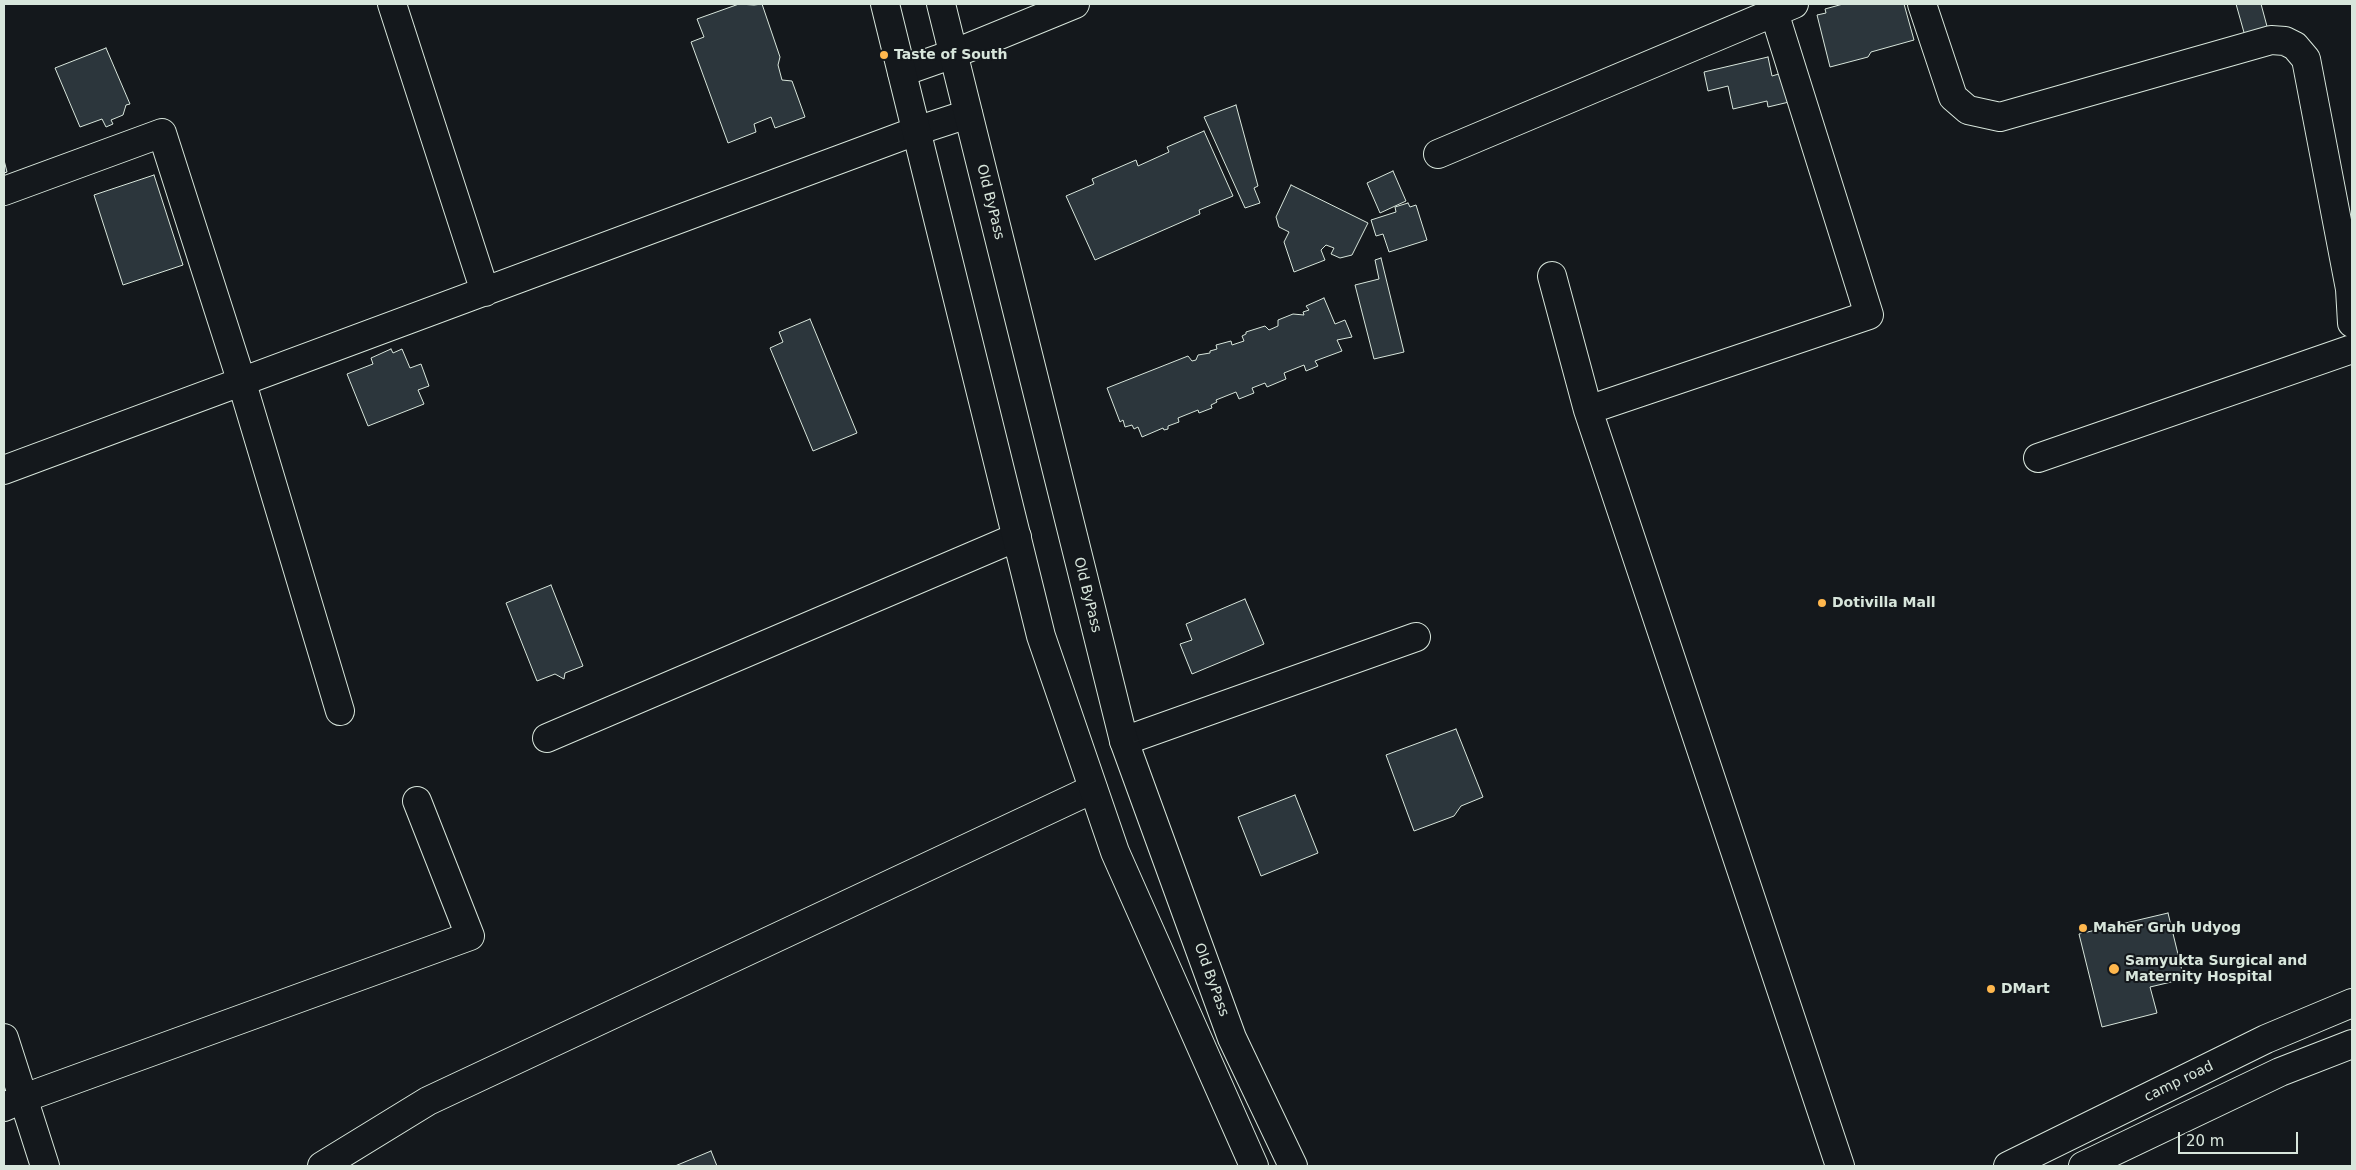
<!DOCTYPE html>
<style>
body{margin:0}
#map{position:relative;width:2356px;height:1170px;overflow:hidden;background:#14181c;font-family:"DejaVu Sans",sans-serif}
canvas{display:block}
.frame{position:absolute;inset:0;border:5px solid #d8e6dc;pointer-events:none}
.scale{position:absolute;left:2178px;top:1132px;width:120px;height:22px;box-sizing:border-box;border:2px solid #d8e6dc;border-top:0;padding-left:6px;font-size:15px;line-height:18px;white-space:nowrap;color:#d8e6dc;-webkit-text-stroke:4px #14181c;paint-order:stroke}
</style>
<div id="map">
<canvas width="2356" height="1170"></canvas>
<div class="frame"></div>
<div class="scale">20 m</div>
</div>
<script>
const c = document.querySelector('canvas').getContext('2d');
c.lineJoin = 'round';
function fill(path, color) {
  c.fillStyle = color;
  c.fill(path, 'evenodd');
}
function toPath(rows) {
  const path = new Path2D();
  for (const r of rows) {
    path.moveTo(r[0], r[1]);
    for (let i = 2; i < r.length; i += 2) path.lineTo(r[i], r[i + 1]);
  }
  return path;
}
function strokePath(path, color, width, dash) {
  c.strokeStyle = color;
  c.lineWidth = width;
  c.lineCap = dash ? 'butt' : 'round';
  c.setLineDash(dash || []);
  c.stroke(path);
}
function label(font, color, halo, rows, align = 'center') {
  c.font = font + ' "DejaVu Sans",sans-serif';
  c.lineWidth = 4;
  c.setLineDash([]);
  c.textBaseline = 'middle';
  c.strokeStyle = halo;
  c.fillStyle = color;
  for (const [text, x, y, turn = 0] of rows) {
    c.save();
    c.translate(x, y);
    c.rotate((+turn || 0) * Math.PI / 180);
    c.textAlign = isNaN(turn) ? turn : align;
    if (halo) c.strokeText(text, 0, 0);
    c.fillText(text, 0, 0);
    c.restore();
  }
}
const building = toPath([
 [739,4,754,5,762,4,780,57,778,65,782,80,792,81,805,117,775,128,771,117,754,124,756,132,728,143,691,42,704,37,697,19,739,4],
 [1843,4,1904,4,1914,40,1871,52,1868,57,1830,67,1817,15,1826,13,1825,9,1843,4],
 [2236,4,2261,4,2268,30,2245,36,2236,4],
 [106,48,130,104,126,105,123,115,111,120,113,124,106,127,102,119,80,127,55,68,106,48],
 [1768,57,1772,76,1782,73,1789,102,1768,107,1767,101,1733,109,1728,86,1708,91,1704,72,1768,57],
 [1236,105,1258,186,1254,188,1260,203,1245,208,1204,117,1236,105],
 [1204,131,1233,196,1199,210,1200,214,1095,260,1066,196,1094,184,1092,179,1136,160,1138,166,1169,152,1167,147,1204,131],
 [4,160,7,172,4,173,4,160],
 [1393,171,1406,201,1380,213,1367,183,1393,171],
 [154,175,183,265,123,285,94,195,154,175],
 [1291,185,1368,223,1352,255,1340,258,1331,254,1334,248,1326,245,1321,250,1325,260,1294,272,1284,242,1289,232,1279,227,1276,217,1291,185],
 [1408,203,1410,207,1416,205,1427,240,1389,252,1383,234,1376,236,1371,220,1396,212,1395,207,1408,203],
 [1381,258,1404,352,1374,359,1355,285,1379,279,1375,260,1381,258],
 [1324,298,1335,324,1345,320,1352,337,1337,340,1342,351,1315,361,1318,366,1306,371,1304,365,1284,373,1286,379,1267,387,1265,383,1252,388,1254,393,1239,399,1236,392,1216,400,1217,402,1211,405,1212,408,1199,413,1198,410,1178,418,1179,422,1168,426,1168,429,1164,430,1163,428,1142,437,1138,427,1134,429,1132,425,1125,427,1123,420,1120,422,1107,388,1188,356,1192,361,1196,360,1198,355,1210,353,1210,351,1217,349,1216,345,1231,341,1232,345,1244,341,1242,336,1246,334,1246,332,1265,326,1269,330,1278,326,1278,320,1293,314,1304,315,1303,312,1309,310,1306,306,1324,298],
 [810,319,857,433,813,451,770,348,783,342,779,332,810,319],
 [391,349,393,353,402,349,410,368,421,364,429,386,418,390,424,404,368,426,347,374,373,364,371,358,391,349],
 [551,585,583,666,565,673,564,679,555,674,537,681,506,603,551,585],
 [1245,599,1264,644,1192,674,1180,644,1192,640,1186,624,1245,599],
 [1456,729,1483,797,1461,806,1454,816,1414,831,1386,755,1456,729],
 [1295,795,1318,853,1261,876,1238,817,1295,795],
 [2168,913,2184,979,2150,987,2157,1013,2102,1027,2079,934,2168,913],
 [711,1151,717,1166,675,1166,711,1151]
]);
fill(building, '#2c363c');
strokePath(building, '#d8e6dc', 1);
const minor = toPath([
 [392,4,485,292],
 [1922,4,1953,97,1968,110,2000,117,2271,40,2285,41,2295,46,2306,59,2350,289,2352,323],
 [902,72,953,54,1075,4],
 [1438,154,1794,4],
 [4,191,162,133,242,383,340,711],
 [1552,276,1588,410,1840,1166],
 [1588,410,1869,315,1774,12],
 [2038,458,2352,349],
 [4,470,916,131,968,114],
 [547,738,1017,537],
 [1124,741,1416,637],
 [4,1038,45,1166],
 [4,1107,24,1098,470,936,417,801],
 [322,1166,428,1101,1093,789]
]);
const major = toPath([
 [885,4,1041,636,1115,852,1254,1166],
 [941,4,1124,741,1232,1038,1293,1166],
 [2008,1166,2266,1039,2352,1003],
 [2083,1166,2280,1072,2352,1044]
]);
strokePath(minor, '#d8e6dc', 30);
strokePath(major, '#d8e6dc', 30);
strokePath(minor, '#14181c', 28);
strokePath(major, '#14181c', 28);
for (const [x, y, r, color] of [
 [884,55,5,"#ffb74d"],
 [1822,603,5,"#ffb74d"],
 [2083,928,5,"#ffb74d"],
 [2114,969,6,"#ffb74d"],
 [1991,989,5,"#ffb74d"]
]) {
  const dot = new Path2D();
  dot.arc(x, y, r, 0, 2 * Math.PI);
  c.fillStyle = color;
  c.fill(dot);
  strokePath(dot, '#14181c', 2);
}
label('bold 14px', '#d8e6dc', '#14181c', [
 ["Taste of South",894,55],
 ["Dotivilla Mall",1832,603],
 ["Maher Gruh Udyog",2093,928],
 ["Samyukta Surgical and",2125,961],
 ["Maternity Hospital",2125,977],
 ["DMart",2001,989]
], 'left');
label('14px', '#d8e6dc', '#14181c', [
 ["Old ByPass",990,202,76],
 ["Old ByPass",1087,595,76],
 ["Old ByPass",1211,980,70],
 ["camp road",2179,1082,-26]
]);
</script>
